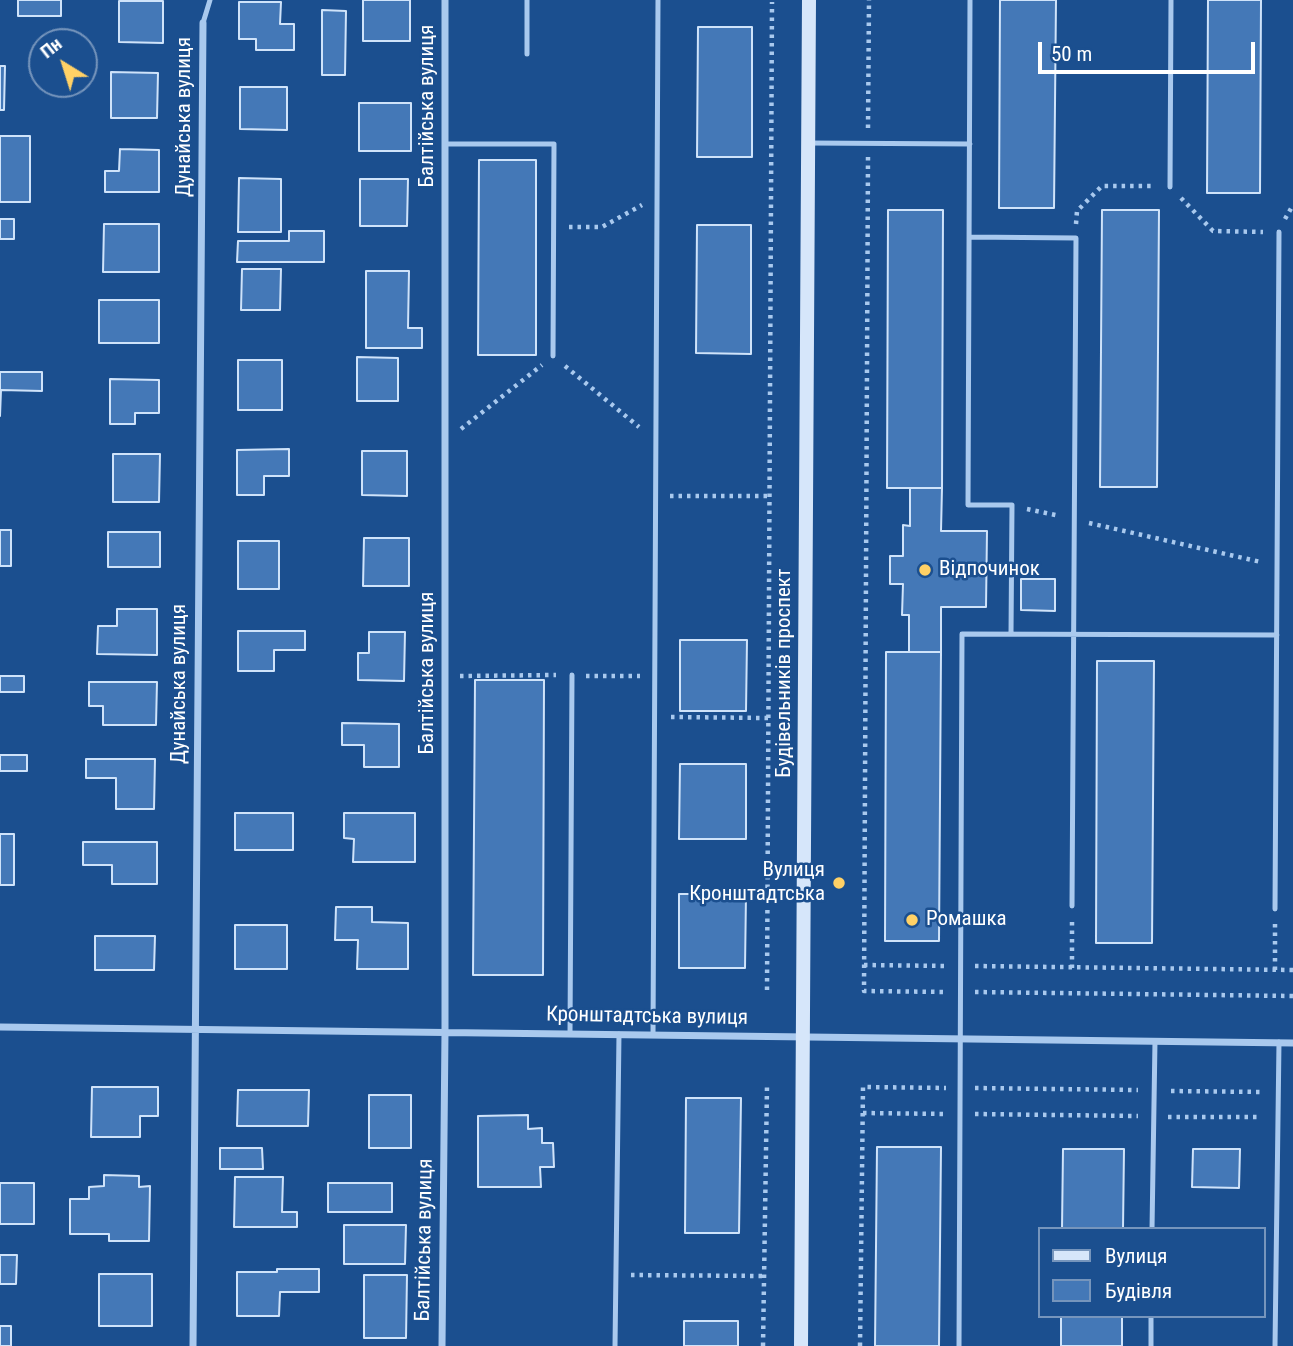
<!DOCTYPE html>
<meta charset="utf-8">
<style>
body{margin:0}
#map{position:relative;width:1293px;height:1346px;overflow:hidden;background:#1b4f8f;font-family:"Roboto Condensed",sans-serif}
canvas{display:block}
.legend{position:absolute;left:1038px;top:1227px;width:228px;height:91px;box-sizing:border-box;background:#1b4f8f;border:2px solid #7695bc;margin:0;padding:9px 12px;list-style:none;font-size:21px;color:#fff}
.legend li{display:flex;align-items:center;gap:14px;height:35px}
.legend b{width:35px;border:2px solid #7695bc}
.north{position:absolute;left:28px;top:28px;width:70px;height:70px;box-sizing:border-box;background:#1b4f8f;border:2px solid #7695bc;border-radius:50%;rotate:322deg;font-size:19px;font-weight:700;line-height:28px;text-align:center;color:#fff}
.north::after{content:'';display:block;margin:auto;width:24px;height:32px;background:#ffd166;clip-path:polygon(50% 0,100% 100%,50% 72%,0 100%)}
.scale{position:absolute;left:1038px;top:42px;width:217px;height:32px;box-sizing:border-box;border:4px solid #fff;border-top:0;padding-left:9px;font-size:21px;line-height:24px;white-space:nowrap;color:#fff;-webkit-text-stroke:5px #1b4f8f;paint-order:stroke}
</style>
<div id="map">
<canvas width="1293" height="1346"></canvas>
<ul class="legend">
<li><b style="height:9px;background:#d6e6fa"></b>Вулиця</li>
<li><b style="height:19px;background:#4478b7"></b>Будівля</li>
</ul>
<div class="north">Пн</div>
<div class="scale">50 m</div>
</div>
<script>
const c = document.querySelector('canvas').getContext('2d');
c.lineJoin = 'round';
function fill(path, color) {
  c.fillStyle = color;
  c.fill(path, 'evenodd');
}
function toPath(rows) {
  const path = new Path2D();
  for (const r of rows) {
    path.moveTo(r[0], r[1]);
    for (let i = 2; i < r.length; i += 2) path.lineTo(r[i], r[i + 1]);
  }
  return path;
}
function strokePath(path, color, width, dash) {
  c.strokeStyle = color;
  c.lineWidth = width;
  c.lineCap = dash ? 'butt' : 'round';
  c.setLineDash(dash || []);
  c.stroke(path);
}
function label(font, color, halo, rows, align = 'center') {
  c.font = font + ' "Roboto Condensed",sans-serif';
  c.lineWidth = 5;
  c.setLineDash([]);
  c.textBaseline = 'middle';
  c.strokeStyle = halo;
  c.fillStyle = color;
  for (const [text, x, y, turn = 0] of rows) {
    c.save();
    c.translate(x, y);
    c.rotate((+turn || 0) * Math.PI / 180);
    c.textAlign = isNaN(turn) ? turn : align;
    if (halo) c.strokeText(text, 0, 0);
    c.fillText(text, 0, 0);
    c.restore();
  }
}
const building = toPath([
 [18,0,61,0,61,16,18,16,18,0],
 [363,0,410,0,410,41,363,41,363,0],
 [1000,0,1056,0,1054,208,999,208,1000,0],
 [1208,0,1261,0,1260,193,1207,193,1208,0],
 [119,1,163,1,163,43,119,42,119,1],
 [239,2,281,2,280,24,294,24,294,50,256,50,256,39,239,39,239,2],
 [322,10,346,11,345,75,322,75,322,10],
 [698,27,752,27,752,157,697,157,698,27],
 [0,66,5,66,4,110,0,110,0,66],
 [111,72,158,73,157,118,111,118,111,72],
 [240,87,287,87,287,130,240,129,240,87],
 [359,103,411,103,411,151,359,151,359,103],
 [0,136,30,136,30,202,0,202,0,136],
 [120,149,159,150,159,192,105,192,105,171,119,171,120,149],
 [479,160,536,160,536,355,478,355,479,160],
 [239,178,281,179,281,232,238,232,239,178],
 [360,179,408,179,407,226,360,226,360,179],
 [888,210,943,210,942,488,887,488,888,210],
 [1102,210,1159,210,1157,487,1100,487,1102,210],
 [0,219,14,219,14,239,0,239,0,219],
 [104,224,159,224,159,272,103,272,104,224],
 [697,225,751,225,751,354,696,353,697,225],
 [289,231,324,231,324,262,237,262,238,241,289,241,289,231],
 [242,269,281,269,280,310,241,310,242,269],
 [366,271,409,271,408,328,422,328,422,348,366,348,366,271],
 [99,300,159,300,159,343,99,343,99,300],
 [357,357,398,358,398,401,357,401,357,357],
 [238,360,282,360,282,410,238,410,238,360],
 [0,372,42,372,42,391,1,390,0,416,0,372],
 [110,379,159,380,159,413,135,413,135,424,110,424,110,379],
 [289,449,289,476,264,476,264,495,237,495,237,450,289,449],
 [362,451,407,451,407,496,362,495,362,451],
 [113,454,160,454,159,502,113,502,113,454],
 [910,488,942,488,941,531,987,531,986,607,941,607,941,652,909,652,909,615,902,615,903,584,890,584,890,556,903,556,903,525,910,526,910,488],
 [0,530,11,530,11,566,0,566,0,530],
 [108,532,160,532,160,567,108,567,108,532],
 [364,538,409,538,409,586,363,586,364,538],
 [238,541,279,541,279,589,238,589,238,541],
 [1021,579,1055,579,1055,611,1021,610,1021,579],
 [117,609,157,609,157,655,97,654,98,626,117,626,117,609],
 [238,631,305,631,305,650,274,650,274,671,238,671,238,631],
 [369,632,405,632,404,681,358,680,358,653,369,653,369,632],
 [680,640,747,640,746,711,680,711,680,640],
 [886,652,941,652,939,941,885,941,886,652],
 [1097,661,1154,661,1152,943,1096,943,1097,661],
 [0,676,24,676,24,692,0,692,0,676],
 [475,680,544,680,543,975,473,975,475,680],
 [89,682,157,682,156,725,103,725,103,706,89,706,89,682],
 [342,723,399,724,399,767,364,767,364,745,342,745,342,723],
 [0,755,27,755,27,771,0,771,0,755],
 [86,759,155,759,154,809,116,809,116,778,86,778,86,759],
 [680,764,746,764,746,839,679,839,680,764],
 [235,813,293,813,293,850,235,850,235,813],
 [344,813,415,813,415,862,353,862,354,839,344,838,344,813],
 [0,834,14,834,14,885,0,885,0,834],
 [83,842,157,842,157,884,112,884,112,865,83,865,83,842],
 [679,894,746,894,745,968,679,968,679,894],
 [336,907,372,907,372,922,408,923,408,969,357,969,358,940,335,940,336,907],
 [235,925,287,925,287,969,235,969,235,925],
 [95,936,155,936,154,970,95,970,95,936],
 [92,1087,158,1087,158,1116,140,1116,140,1137,91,1137,92,1087],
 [238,1090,309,1090,308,1126,237,1126,238,1090],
 [369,1095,411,1095,411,1148,369,1148,369,1095],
 [686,1098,741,1098,739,1233,685,1233,686,1098],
 [528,1115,528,1129,542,1128,542,1143,553,1143,554,1167,540,1167,541,1187,478,1187,478,1116,528,1115],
 [877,1147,941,1147,939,1346,875,1346,877,1147],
 [220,1148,262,1148,263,1169,220,1169,220,1148],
 [1063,1149,1124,1149,1123,1229,1062,1229,1063,1149],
 [1193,1149,1240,1149,1239,1188,1192,1187,1193,1149],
 [104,1175,139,1176,139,1187,150,1186,149,1241,109,1241,109,1234,70,1234,70,1199,89,1199,89,1187,104,1186,104,1175],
 [235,1177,283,1177,282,1212,297,1212,297,1227,234,1227,235,1177],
 [0,1183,34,1183,34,1224,0,1224,0,1183],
 [328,1183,392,1183,392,1212,328,1212,328,1183],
 [344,1225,406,1225,405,1264,344,1264,344,1225],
 [0,1255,17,1255,16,1284,0,1284,0,1255],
 [277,1269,319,1269,319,1292,280,1292,279,1316,237,1316,237,1272,277,1272,277,1269],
 [99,1274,152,1274,152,1326,99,1326,99,1274],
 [364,1275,407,1275,406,1338,364,1338,364,1275],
 [1061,1316,1122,1316,1122,1346,1061,1346,1061,1316],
 [684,1321,738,1321,738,1346,684,1346,684,1321],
 [0,1326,11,1326,11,1346,0,1346,0,1326]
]);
fill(building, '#4478b7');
strokePath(building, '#cfe3fa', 2);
strokePath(toPath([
 [868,128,869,0],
 [868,157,864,991,946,992],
 [1181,198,1213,231,1263,232],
 [1285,219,1293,205],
 [1076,224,1077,211,1102,186,1153,186],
 [569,227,602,227,642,205],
 [565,366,639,427],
 [461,429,542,365],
 [670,496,770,496],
 [1027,509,1060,516],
 [1089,523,1261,562],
 [460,676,556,675],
 [586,676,640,676],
 [671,717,768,718],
 [864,965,946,966],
 [975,966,1293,970],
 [1072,968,1072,921],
 [1275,970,1275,924],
 [767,990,772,2],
 [975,992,1293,996],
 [975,1088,1138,1090],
 [1171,1091,1264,1092],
 [863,1113,946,1114],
 [975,1114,1138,1116],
 [1168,1117,1261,1117],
 [631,1275,764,1276],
 [763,1346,767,1086],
 [860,1346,863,1087,946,1088]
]), '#a9c9ee', 4.5, [3.5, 5]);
strokePath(toPath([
 [970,0,968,505,1012,505,1011,634],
 [203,23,210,0],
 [527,54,527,0],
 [808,143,970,144],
 [445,144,554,144,553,356],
 [1170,187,1171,0],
 [969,237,1076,238,1072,906],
 [1275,909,1279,232],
 [570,1034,572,675],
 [653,1035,658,0],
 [1152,1229,1155,1041],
 [615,1346,619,1034],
 [959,1346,962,634,1277,635],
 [1151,1346,1151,1316],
 [1275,1346,1279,1042]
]), '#a9c9ee', 5);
strokePath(toPath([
 [0,1027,1293,1043],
 [193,1346,203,23],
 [442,1346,445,1032,445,0]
]), '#a9c9ee', 7);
strokePath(toPath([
 [801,1346,809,0]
]), '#d6e6fa', 14);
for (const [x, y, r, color] of [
 [925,570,7,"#ffd166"],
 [839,883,7,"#ffd166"],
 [912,920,7,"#ffd166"]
]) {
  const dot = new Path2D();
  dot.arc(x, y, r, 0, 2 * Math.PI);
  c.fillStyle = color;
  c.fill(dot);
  strokePath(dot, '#1b4f8f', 2.5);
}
label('21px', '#fff', '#1b4f8f', [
 ["Балтійська вулиця",428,106,-90],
 ["Дунайська вулиця",185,117,-90],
 ["Балтійська вулиця",428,673,-90],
 ["Будівельників проспект",785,673,-90],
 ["Дунайська вулиця",180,684,-90],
 ["Кронштадтська вулиця",647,1017,1],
 ["Балтійська вулиця",425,1240,-89]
]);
label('21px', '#fff', '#1b4f8f', [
 ["Відпочинок",939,570],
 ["Вулиця",825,871,"right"],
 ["Кронштадтська",825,895,"right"],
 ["Ромашка",926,920]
], 'left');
</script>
